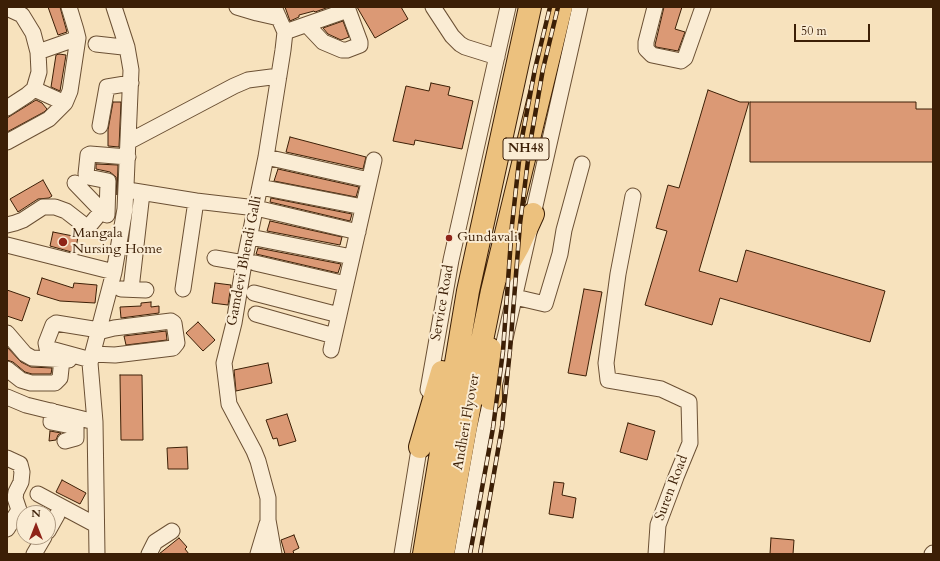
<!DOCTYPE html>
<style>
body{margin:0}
#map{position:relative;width:940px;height:561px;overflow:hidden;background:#f7e2bd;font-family:Cardo,serif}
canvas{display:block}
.frame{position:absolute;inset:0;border:8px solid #3c1f06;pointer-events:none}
.north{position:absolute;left:16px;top:505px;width:40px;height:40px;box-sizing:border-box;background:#faecd4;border:1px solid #ae9a82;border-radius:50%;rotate:0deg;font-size:11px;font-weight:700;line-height:16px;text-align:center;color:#3c1f06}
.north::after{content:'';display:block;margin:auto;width:14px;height:18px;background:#8f2418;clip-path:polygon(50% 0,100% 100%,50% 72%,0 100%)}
.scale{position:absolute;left:794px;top:24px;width:76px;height:18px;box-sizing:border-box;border:2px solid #3c1f06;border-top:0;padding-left:5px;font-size:12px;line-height:14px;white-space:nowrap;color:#3c1f06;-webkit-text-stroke:3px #faecd4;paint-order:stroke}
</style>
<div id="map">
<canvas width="940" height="561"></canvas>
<div class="frame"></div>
<div class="north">N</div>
<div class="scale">50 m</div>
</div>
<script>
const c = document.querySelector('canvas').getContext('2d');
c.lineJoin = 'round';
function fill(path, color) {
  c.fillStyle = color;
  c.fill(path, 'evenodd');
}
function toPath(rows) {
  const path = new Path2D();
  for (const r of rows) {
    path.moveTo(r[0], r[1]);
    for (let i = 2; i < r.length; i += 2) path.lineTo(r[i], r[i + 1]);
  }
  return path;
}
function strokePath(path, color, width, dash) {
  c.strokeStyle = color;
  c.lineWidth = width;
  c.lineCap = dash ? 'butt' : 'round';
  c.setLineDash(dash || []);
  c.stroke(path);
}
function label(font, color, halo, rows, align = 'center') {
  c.font = font + ' Cardo,serif';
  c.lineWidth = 4;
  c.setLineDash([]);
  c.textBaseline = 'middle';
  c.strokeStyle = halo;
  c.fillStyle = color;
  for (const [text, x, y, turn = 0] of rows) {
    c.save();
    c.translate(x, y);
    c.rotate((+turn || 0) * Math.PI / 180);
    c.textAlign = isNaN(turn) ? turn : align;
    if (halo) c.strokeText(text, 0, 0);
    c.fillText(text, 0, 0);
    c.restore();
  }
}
const building = toPath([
 [48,7,60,7,67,32,58,35,48,7],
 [285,7,329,7,315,12,314,11,299,15,299,17,290,21,285,7],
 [357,7,401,7,408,19,375,38,357,7],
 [664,7,682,7,675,29,685,32,678,51,656,47,655,45,664,7],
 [343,21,349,37,341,40,328,34,323,28,343,21],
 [59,54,66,55,60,91,51,87,56,55,59,54],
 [431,83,450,87,448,95,473,101,462,149,415,140,414,145,393,141,406,86,429,91,431,83],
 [708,90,740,102,749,102,699,271,737,282,746,250,885,291,870,342,720,298,712,325,645,305,667,231,656,228,668,185,679,188,708,90],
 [36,100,42,103,47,109,44,112,7,132,7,118,36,100],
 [113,102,121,102,119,147,108,146,108,130,113,102],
 [750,102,916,102,916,109,933,109,933,162,750,162,750,102],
 [290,137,366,157,363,169,286,152,290,137],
 [96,164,118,165,117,195,116,177,110,172,96,169,96,164],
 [278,169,359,187,356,197,274,181,278,169],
 [43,180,52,196,49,198,38,199,18,212,10,199,43,180],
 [271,198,352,214,350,221,270,202,271,198],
 [270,221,342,237,340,245,267,231,270,221],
 [53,232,78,237,75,253,50,246,53,232],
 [258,248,341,264,338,273,256,254,258,248],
 [42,278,73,288,74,283,97,285,95,303,60,301,37,294,42,278],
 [215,283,231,285,228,305,212,303,215,283],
 [584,289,602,292,586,376,568,373,584,289],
 [7,290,30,298,22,321,7,316,7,290],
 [151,302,151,307,159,306,159,313,121,318,120,307,141,306,141,303,151,302],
 [198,322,215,340,203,351,186,333,198,322],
 [166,331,167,340,126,345,124,336,166,331],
 [7,347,21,362,31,367,52,368,51,374,32,374,25,372,13,362,7,360,7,347],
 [268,363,272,383,236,391,234,370,268,363],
 [120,375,142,375,143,440,121,440,120,375],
 [287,414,296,441,279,446,277,438,273,439,266,420,287,414],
 [628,423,655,431,647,460,620,452,628,423],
 [50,431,61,433,58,435,56,440,49,441,50,431],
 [187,447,188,469,168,469,167,448,187,447],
 [62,480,86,493,80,504,56,492,62,480],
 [554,482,564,483,562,495,576,498,573,518,549,514,554,482],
 [294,535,299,548,293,551,294,554,285,554,281,540,294,535],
 [179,538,187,547,185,549,189,554,159,554,179,538],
 [771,538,794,540,793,554,770,554,771,538]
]);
fill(building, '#db9975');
strokePath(building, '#3c1f06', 1);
const minor = toPath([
 [69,7,76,30,78,38],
 [237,7,257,13,279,18],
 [433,7,452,36,460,44,465,47,497,57],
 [655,7,646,42,646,49,652,55,681,61,685,58,703,7],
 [7,8,22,15,33,33,38,52,39,72,34,89,27,95,7,108],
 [307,25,323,42,342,50,347,50,360,45,360,42,347,7],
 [285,32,348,10],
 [96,44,123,47],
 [38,52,78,38,70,91,65,103],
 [100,126,107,87,131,83],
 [7,142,49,119,65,103,34,89],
 [128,142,234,86,248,80,279,76],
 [266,157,369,180],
 [260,187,363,207],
 [134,191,196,201],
 [633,196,618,274,606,363,608,380,661,389,689,402,690,443,676,477,658,525,656,554],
 [107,215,108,181,88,177,86,174,88,155,90,154,128,157],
 [7,225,15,223,23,220,43,207,55,207,66,211,84,225,90,225,100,213,100,209,75,183],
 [250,237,352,257],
 [7,245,114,272,90,363,95,422,97,554],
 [215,258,244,263],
 [255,263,346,284],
 [114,272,125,209,131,70,127,47,114,7],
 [121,289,146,290],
 [131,289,142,193],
 [183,289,196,201,256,208,358,232],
 [254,293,339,315],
 [515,297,545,304,560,254,564,230,582,164],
 [256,314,334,336],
 [7,333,25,354,32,358,69,360],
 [331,350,374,160],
 [92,354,115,355,173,348,177,343,174,323,171,321,114,328,98,332],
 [91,360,47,348,46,343,53,325,56,323,99,330],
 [7,369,21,380,31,383,55,383,60,378,62,359],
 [428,390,451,260,508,7],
 [7,397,26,405,95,422],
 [52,411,51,422,76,427],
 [65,441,76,438,76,419],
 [7,458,20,464,22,472,21,482,16,492,15,498,19,510,7,529],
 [38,494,96,525],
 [48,531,57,515],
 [34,554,44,537],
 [149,554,155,542,172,531],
 [258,554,267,524],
 [274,554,268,520,268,498,258,461,254,451,229,404,224,363,234,323,244,263,266,157,283,50,285,32,274,7],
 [402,554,421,437],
 [462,554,484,431,580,7],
 [932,554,933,553]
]);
const highway = toPath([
 [504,272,518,247,533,214],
 [490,349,491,399],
 [420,447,442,372],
 [424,554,468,291,530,7],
 [443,554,477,365,492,291,561,7]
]);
strokePath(minor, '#6b5034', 17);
strokePath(highway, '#3c1f06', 24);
strokePath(minor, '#faecd4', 15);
strokePath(highway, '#ecc17e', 22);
const rail = toPath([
 [470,554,493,428,503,351,512,225,521,143,535,69,550,7],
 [480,554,502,427,510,350,520,224,530,144,543,69,558,7]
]);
strokePath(rail, '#3c1f06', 4.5);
strokePath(rail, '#faecd4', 3, [9]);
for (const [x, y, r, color] of [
 [449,238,4,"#8f2418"],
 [63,242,5,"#8f2418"]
]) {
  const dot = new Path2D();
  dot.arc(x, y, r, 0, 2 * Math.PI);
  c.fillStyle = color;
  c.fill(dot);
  strokePath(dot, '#faecd4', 1.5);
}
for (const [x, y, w] of [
 [526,149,46]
]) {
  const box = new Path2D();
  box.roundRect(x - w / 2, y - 11, w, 22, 3);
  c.fillStyle = '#faecd4';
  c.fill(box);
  strokePath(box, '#3c1f06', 1);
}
label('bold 13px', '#3c1f06', null, [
 ["NH48",526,149]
]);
label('14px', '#3c1f06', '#faecd4', [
 ["Mangala",72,234],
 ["Nursing Home",72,250],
 ["Gundavali",457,238]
], 'left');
label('14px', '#3c1f06', '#faecd4', [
 ["Gamdevi Bhendi Galli",245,261,-79],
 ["Service Road",443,303,-80],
 ["Andheri Flyover",467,422,-80],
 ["Suren Road",672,488,-69]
]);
</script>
